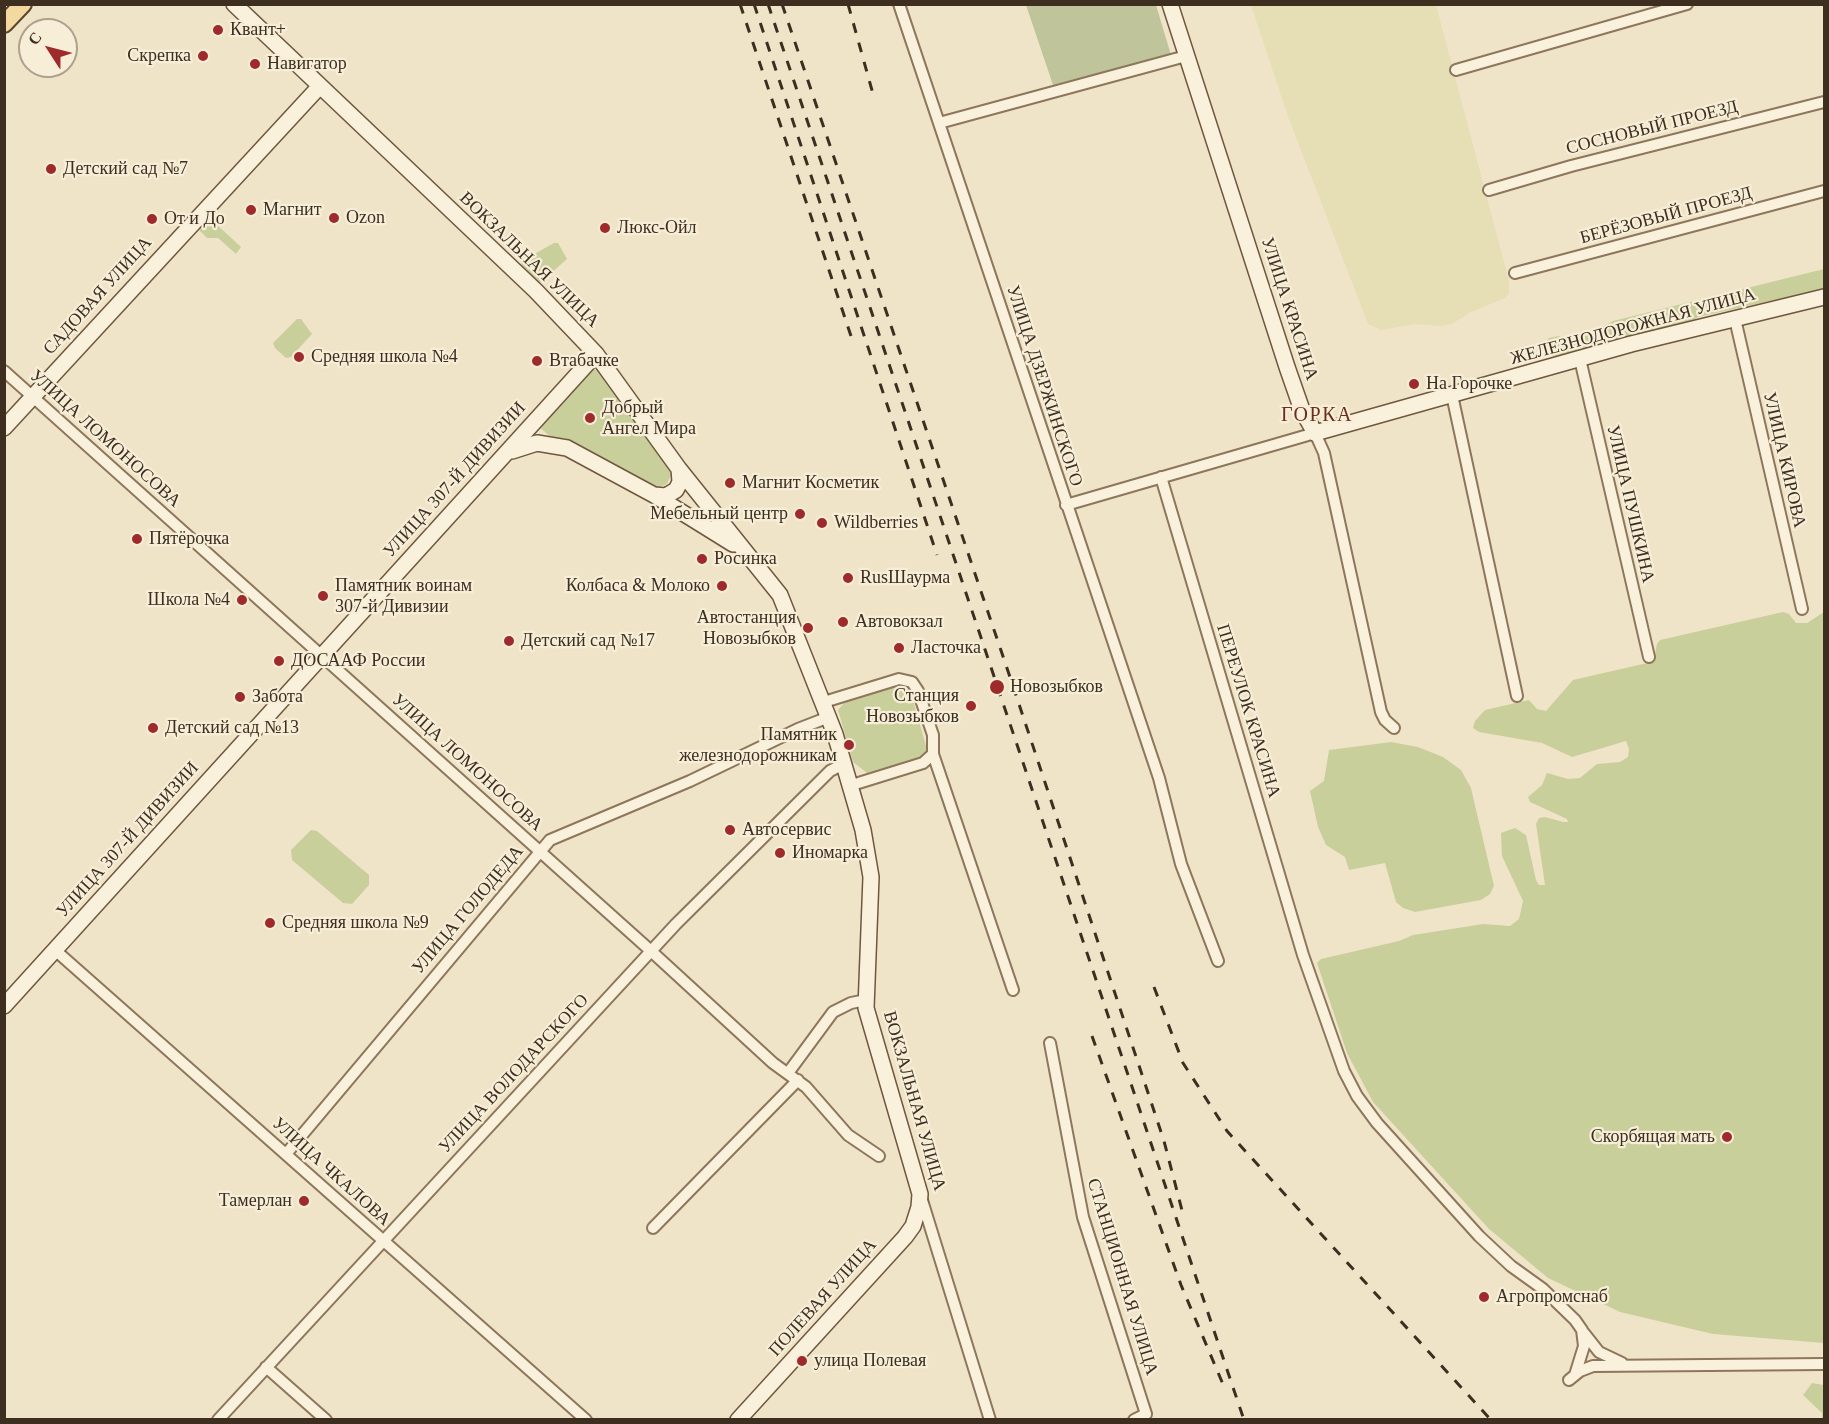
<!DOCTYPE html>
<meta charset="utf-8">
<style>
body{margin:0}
#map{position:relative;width:1829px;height:1424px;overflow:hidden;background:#f0e4c8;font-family:"Times New Roman",serif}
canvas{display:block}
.frame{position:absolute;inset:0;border:6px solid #3d2e20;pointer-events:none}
.north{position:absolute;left:18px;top:18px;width:60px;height:60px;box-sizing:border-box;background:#f7eed8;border:2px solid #ada18e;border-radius:50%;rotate:306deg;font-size:16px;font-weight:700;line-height:24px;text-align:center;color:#3d2e20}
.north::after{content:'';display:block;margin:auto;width:21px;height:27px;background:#9e2a2b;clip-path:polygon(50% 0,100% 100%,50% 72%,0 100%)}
</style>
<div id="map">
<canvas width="1829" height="1424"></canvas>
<div class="frame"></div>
<div class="north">С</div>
</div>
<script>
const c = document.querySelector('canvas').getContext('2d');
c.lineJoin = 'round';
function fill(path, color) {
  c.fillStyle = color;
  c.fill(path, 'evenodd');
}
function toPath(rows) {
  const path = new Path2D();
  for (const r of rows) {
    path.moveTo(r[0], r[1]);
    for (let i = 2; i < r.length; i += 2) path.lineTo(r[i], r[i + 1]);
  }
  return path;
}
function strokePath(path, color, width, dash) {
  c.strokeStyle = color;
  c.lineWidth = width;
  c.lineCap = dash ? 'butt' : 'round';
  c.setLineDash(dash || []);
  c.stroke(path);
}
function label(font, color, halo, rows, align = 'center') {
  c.font = font + ' "Times New Roman",serif';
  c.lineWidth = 4.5;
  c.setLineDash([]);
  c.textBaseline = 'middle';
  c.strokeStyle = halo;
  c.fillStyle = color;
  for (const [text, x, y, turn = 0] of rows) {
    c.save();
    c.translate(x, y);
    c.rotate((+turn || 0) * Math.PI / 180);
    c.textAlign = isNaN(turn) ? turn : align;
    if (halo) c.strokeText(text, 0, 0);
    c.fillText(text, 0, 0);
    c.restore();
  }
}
fill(toPath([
 [1251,5,1436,5,1509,281,1509,293,1505,298,1471,312,1452,324,1441,326,1415,324,1381,330,1368,324,1289,119]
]), '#e6deb5');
fill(toPath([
 [207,219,214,222,241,247,236,254,218,238,207,238,199,230],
 [554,243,558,243,567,259,541,282,536,282,521,268,522,261],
 [1824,269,1824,289,1698,317,1692,322,1556,357,1552,356,1547,350,1545,342,1549,338,1559,336,1576,341,1613,321],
 [297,319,301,319,312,334,291,357,286,358,275,348,273,343],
 [593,369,598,370,672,473,667,484,657,488,564,438,552,438,539,427],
 [1783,612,1789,614,1796,623,1807,623,1824,612,1824,1343,1713,1334,1620,1312,1548,1278,1489,1229,1373,1102,1347,1053,1317,963,1321,959,1399,941,1413,935,1483,924,1510,926,1519,919,1523,901,1502,856,1501,833,1515,828,1526,835,1536,880,1539,885,1545,885,1536,824,1539,818,1545,817,1563,822,1568,822,1567,819,1530,802,1528,797,1542,785,1547,773,1568,779,1580,778,1597,764,1620,762,1628,757,1629,749,1626,741,1572,757,1542,743,1479,732,1473,728,1475,721,1485,710,1529,700,1537,709,1546,711,1573,680,1647,663,1654,659,1657,644,1660,640],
 [900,685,910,690,928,753,923,759,874,774,867,773,853,762,838,710,844,703],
 [1391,742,1418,747,1443,757,1461,770,1471,788,1494,886,1490,894,1481,900,1415,912,1403,908,1396,902,1385,863,1349,870,1345,857,1326,845,1318,827,1310,791,1324,781,1329,750],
 [311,830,317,831,369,875,369,885,352,904,343,903,292,860,291,850],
 [1812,1383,1824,1385,1824,1419,1822,1419,1822,1413,1803,1395]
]), '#c9cf9b');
fill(toPath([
 [1026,5,1156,5,1171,55,1053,85]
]), '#bfc49a');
const street = toPath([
 [899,4,1159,778,1181,864,1218,961],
 [1456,70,1687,4],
 [939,123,1186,56],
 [1489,190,1571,166,1824,102],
 [1515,273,1824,191],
 [1735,319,1802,609],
 [1580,359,1649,657],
 [4,371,651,951,773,1063,806,1087,848,1135,879,1156],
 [1452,395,1517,696],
 [1161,477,1303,955,1344,1071,1357,1096,1377,1123,1479,1236,1511,1266,1543,1289,1575,1320,1582,1330,1584,1346,1575,1375],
 [1066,505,1315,433,1324,453,1381,712,1385,720,1394,728],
 [824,702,899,679,912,682,918,691,933,735,933,754,923,763,852,785],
 [933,754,1013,990],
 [55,950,586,1420],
 [1050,1043,1083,1217,1146,1414,1134,1420],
 [788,1073,833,1012,851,1003,866,1000],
 [286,1154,550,840,690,781,798,729,829,717],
 [921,1197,990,1420],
 [653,1228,798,1080],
 [1584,1333,1599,1352,1622,1363],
 [266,1367,326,1420],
 [1569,1380,1580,1371,1593,1366,1824,1364],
 [218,1420,676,924,830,771,845,763]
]);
const secondary = toPath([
 [234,4,536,291,596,354,679,469,780,595,835,734,863,830,871,877,866,1008,920,1194,919,1207,913,1226,905,1237,738,1420],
 [1170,4,1287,367,1302,410,1315,433,1631,344,1824,297],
 [4,428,320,86],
 [512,451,537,443,567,448,654,495,733,544],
 [654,495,666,496,676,490,680,482,679,469],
 [4,1006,596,354]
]);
const primary = toPath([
 [4,24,23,4]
]);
strokePath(street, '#8d765c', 14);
strokePath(secondary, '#6f573f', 18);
strokePath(primary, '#5b4430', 20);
strokePath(street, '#faf1dc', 10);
strokePath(secondary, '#faf1dc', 15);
strokePath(primary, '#f3d9a0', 16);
strokePath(toPath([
 [740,4,853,342],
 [754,4,937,555],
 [768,4,1244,1420],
 [782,4,1011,680,1164,1141,1184,1218],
 [848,4,873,94],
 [1154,987,1183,1063,1227,1131,1491,1420],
 [1092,1036,1181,1285,1225,1389]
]), '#3d2e20', 3, [10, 10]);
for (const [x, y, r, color] of [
 [218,30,6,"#9e2a2b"],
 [203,56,6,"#9e2a2b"],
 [255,64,6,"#9e2a2b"],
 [51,169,6,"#9e2a2b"],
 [251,210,6,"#9e2a2b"],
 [334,218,6,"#9e2a2b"],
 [152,219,6,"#9e2a2b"],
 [605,228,6,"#9e2a2b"],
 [299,357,6,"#9e2a2b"],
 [537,361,6,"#9e2a2b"],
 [1414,384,6,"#9e2a2b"],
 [590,418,6,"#9e2a2b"],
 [730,483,6,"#9e2a2b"],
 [800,514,6,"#9e2a2b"],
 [822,523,6,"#9e2a2b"],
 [137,539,6,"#9e2a2b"],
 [702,559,6,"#9e2a2b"],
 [848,578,6,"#9e2a2b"],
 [722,586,6,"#9e2a2b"],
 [323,596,6,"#9e2a2b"],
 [242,600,6,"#9e2a2b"],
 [843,622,6,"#9e2a2b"],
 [808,628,6,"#9e2a2b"],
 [509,641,6,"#9e2a2b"],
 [899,648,6,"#9e2a2b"],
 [279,661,6,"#9e2a2b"],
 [997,687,8,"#9e2a2b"],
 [240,697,6,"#9e2a2b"],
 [971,706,6,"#9e2a2b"],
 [153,728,6,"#9e2a2b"],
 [849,745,6,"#9e2a2b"],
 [730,830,6,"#9e2a2b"],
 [780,853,6,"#9e2a2b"],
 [270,923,6,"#9e2a2b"],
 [1727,1137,6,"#9e2a2b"],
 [304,1201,6,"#9e2a2b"],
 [1484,1297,6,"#9e2a2b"],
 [802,1361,6,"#9e2a2b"]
]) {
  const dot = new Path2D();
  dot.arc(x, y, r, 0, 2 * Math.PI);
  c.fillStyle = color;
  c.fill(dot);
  strokePath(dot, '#f7eed8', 2);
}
label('18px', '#3d2e20', '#f7eed8', [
 ["Квант+",230,30],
 ["Скрепка",191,56,"right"],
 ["Навигатор",267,64],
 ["Детский сад №7",63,169],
 ["Магнит",263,210],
 ["Ozon",346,218],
 ["От и До",164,219],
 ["Люкс-Ойл",617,228],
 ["Средняя школа №4",311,357],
 ["Втабачке",549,361],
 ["На Горочке",1426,384],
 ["Добрый",602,408],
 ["Ангел Мира",602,429],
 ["Магнит Косметик",742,483],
 ["Мебельный центр",788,514,"right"],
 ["Wildberries",834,523],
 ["Пятёрочка",149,539],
 ["Росинка",714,559],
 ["RusШаурма",860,578],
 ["Памятник воинам",335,586],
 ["307-й Дивизии",335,607],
 ["Колбаса & Молоко",710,586,"right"],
 ["Школа №4",230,600,"right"],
 ["Автостанция",796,618,"right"],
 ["Новозыбков",796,639,"right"],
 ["Автовокзал",855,622],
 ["Детский сад №17",521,641],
 ["Ласточка",911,648],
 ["ДОСААФ России",291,661],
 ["Новозыбков",1010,687],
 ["Станция",959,696,"right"],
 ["Новозыбков",959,717,"right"],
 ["Забота",252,697],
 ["Детский сад №13",165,728],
 ["Памятник",837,735,"right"],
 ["железнодорожникам",837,756,"right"],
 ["Автосервис",742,830],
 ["Иномарка",792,853],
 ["Средняя школа №9",282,923],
 ["Скорбящая мать",1715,1137,"right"],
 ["Тамерлан",292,1201,"right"],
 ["Агропромснаб",1496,1297],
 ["улица Полевая",814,1361]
], 'left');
label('18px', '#3d2e20', '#f7eed8', [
 ["СОСНОВЫЙ ПРОЕЗД",1652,128,-14],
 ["БЕРЁЗОВЫЙ ПРОЕЗД",1666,216,-15],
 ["ВОКЗАЛЬНАЯ УЛИЦА",529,260,44],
 ["САДОВАЯ УЛИЦА",98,296,-48],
 ["УЛИЦА КРАСИНА",1289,309,72],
 ["ЖЕЛЕЗНОДОРОЖНАЯ УЛИЦА",1633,327,-15],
 ["УЛИЦА ДЗЕРЖИНСКОГО",1044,386,72],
 ["УЛИЦА ЛОМОНОСОВА",105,439,42],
 ["УЛИЦА КИРОВА",1784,460,77],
 ["УЛИЦА 307-Й ДИВИЗИИ",455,480,-48],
 ["УЛИЦА ПУШКИНА",1630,504,77],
 ["ПЕРЕУЛОК КРАСИНА",1248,711,73],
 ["УЛИЦА ЛОМОНОСОВА",467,763,42],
 ["УЛИЦА 307-Й ДИВИЗИИ",128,840,-48],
 ["УЛИЦА ГОЛОДЕДА",468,910,-50],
 ["УЛИЦА ВОЛОДАРСКОГО",514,1074,-47],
 ["ВОКЗАЛЬНАЯ УЛИЦА",914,1101,74],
 ["УЛИЦА ЧКАЛОВА",331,1172,42],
 ["СТАНЦИОННАЯ УЛИЦА",1122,1277,73],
 ["ПОЛЕВАЯ УЛИЦА",823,1298,-48]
]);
c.letterSpacing = '1.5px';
label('20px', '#6b2e1e', '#f7eed8', [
 ["ГОРКА",1317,416]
]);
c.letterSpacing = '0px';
</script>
